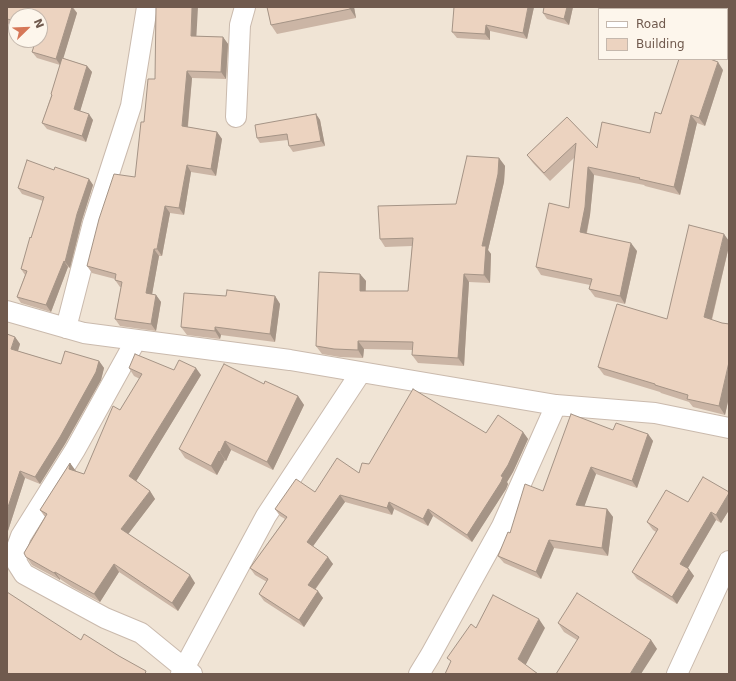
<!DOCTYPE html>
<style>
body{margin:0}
#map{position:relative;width:736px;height:681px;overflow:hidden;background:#faf2e6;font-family:"DejaVu Sans",sans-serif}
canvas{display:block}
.frame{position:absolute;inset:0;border:8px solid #705a4e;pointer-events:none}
.legend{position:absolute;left:598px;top:8px;width:130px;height:52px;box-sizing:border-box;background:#fdf6ec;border:1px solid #c5b8ad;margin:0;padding:5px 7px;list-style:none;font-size:12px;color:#705a4e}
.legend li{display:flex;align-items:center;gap:8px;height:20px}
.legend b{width:20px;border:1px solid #c5b8ad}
.north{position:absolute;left:8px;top:8px;width:40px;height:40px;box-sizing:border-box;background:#fdf6ec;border:1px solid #c5b8ad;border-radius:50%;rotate:67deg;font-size:11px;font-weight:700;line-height:16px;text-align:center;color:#705a4e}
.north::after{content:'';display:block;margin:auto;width:14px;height:18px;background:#d67758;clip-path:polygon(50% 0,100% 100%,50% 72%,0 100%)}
</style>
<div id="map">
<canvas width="736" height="681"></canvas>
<div class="frame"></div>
<ul class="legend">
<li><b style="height:5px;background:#fff"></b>Road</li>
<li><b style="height:11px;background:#ecd3c0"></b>Building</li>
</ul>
<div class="north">N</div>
</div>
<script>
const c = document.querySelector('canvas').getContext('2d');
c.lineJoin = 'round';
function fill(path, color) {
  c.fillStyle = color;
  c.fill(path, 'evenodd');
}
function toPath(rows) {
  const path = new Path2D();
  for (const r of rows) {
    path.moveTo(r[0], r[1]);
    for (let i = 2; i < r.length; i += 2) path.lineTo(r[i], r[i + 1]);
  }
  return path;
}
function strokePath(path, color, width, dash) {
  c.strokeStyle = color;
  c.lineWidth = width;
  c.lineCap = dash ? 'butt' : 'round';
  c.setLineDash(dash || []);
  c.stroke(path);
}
fill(toPath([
 [7,7,729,7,729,674,7,674],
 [599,9,727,9,727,59,599,59],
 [16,16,40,16,40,40,16,40]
]), '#f0e4d5');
const street = toPath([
 [236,117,240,25,245,7],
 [7,311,84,333,290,360,556,405,655,413,729,428],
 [66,328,93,223,131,106,147,7],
 [136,340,75,450,21,536,16,550,17,563,24,574,105,618,141,633,185,669,192,674],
 [181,674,266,516,361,372],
 [419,674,430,656,502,526,556,405],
 [677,674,729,561]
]);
strokePath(street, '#cabaad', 22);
strokePath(street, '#fff', 20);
fill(toPath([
 [7,7,73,7,77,13,63,58,87,66,92,72,80,111,93,120,86,142,47,129,42,123,51,96,51,94,60,65,37,58,32,52,40,40,40,16,16,16,16,26,8,24,7,22],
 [267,7,354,7,356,18,277,34,271,25],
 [534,7,527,39,490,31,490,40,457,38,452,32],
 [573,7,569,25,547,19,543,13],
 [197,36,223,37,228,44,226,79,192,78,188,127,217,132,222,139,216,176,191,172,184,215,170,213,162,256,159,256,152,294,156,295,161,302,156,331,120,326,115,319,121,287,120,287,115,280,115,279,92,273,87,266,135,177,144,122,155,79],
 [723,70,705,126,697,123,680,195,645,186,644,185,594,175,590,215,587,233,637,251,625,304,595,297,589,289,590,285,541,275,536,267,569,208,574,158,550,181,533,163,527,155,567,117,597,148,650,133,661,114],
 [316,114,320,120,325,146,293,152,289,146,288,140,260,143,257,138],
 [499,158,505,166,504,182,488,250,491,254,490,283,469,282,464,366,418,363,412,355,413,350,364,349,363,358,340,357,322,354,316,346,360,274,366,281,366,291,408,291,412,246,385,247,380,239,456,204],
 [54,170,89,179,93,185,82,220,70,268,68,267,51,312,21,303,17,297,25,275,21,269,43,201,22,194,18,188],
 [729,241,729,246,712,320,722,323,729,324,729,397,725,415,693,407,689,402,661,393,660,392,604,375,598,367,667,319],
 [226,296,275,296,280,304,275,342,221,335,220,339,187,335,181,327],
 [15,337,20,344,18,351,61,364,99,361,104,368,101,380,65,444,40,484,25,478,7,534],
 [129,368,174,370,201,375,136,481,150,491,155,499,128,534,195,583,178,611,119,572,100,602,72,587,60,579,60,580,32,565,24,553,45,517,40,510,70,463,75,471,84,474,120,410,140,379,134,376],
 [264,384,298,396,304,405,273,470,231,450,226,461,225,460,217,475,185,458,179,449],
 [613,430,648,434,653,441,637,488,596,474,584,506,607,509,613,517,608,556,554,548,541,579,504,563,498,556,510,533,543,491],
 [523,432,528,439,513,472,507,482,508,484,506,489,472,542,433,516,428,526,394,509,392,515,345,502,313,546,333,564,315,590,323,598,304,627,264,601,259,594,267,582,255,575,250,568,285,519,280,516,275,509,359,473,369,464,486,433],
 [729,492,729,510,721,523,716,520,688,568,694,576,677,604,637,579,632,572,656,532,653,530,647,522,688,502],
 [558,623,651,640,657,649,577,640,564,632]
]), '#cbb5a5');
fill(toPath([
 [72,7,77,13,61,66,56,59],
 [192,7,198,7,196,43,191,36],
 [350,7,354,7,356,18,350,9],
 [528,7,534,7,527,39,523,33],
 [567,7,573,7,569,25,564,19],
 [486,25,490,31,490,40,485,34],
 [223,37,228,44,226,79,221,72],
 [718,62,723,70,705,126,699,118],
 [87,66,92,72,79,115,74,109],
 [187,71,192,78,187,133,182,126],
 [89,114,93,120,86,142,82,136],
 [316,114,320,120,325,146,321,141],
 [691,115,697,123,680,195,674,187],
 [217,132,222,139,216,176,211,169],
 [499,158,505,166,504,182,488,250,491,254,490,283,484,275,482,246],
 [187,165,191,172,184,215,179,208],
 [588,167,594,175,590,215,585,240,580,232],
 [89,179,93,185,82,220,70,268,65,262,77,214],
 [165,206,170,213,162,256,157,249],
 [724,234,729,241,729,246,710,326,704,317],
 [631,243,637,251,625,304,620,296],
 [154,249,159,256,151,300,146,293],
 [64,261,68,267,51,312,46,305],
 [360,274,366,281,365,298,360,291],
 [464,274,469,282,464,366,458,358],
 [156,295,161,302,156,331,151,324],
 [275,296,280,304,275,342,270,334],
 [215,327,221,335,220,339,215,331],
 [15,337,20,344,16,357,11,349],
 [358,341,364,349,363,358,358,350],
 [99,361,104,368,101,380,65,444,40,484,35,477],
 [729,362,729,397,725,415,719,406],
 [196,368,201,375,135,483,129,476],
 [298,396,304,405,273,470,267,462],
 [523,432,528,439,513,472,507,482,508,484,506,489,472,542,467,535,501,476],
 [648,434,653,441,637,488,632,481],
 [225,441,231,450,226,461,220,452],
 [219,451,225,460,217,475,211,466],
 [70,463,76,471,74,476,69,469],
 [591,467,596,474,582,513,576,505],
 [20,471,25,478,7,534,7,510],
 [150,491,155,499,126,537,121,529],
 [729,493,729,510,721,523,716,515],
 [340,495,345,502,311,549,307,542],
 [389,502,394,509,392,515,387,508],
 [428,509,433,516,428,526,423,519],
 [607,509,613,517,608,556,602,548],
 [711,512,716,520,686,571,680,564],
 [549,540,554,548,541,579,536,572],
 [328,557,333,564,313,592,308,585],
 [114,564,119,572,100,602,94,594],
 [689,569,694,576,677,604,672,597],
 [55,572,60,579,60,580,54,573],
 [190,575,195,583,178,611,172,603],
 [318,591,323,598,304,627,299,620],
 [539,619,545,628,524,668,518,659],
 [651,640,657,649,641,674,630,674]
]), '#a59486');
const building = toPath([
 [7,7,72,7,56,59,32,52,36,40,40,40,40,16,16,16,16,21,7,19,7,7],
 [156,7,192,7,191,36,223,37,221,72,187,71,182,126,217,132,211,169,187,165,179,208,165,206,157,249,154,249,146,293,156,295,151,324,115,319,122,282,115,280,116,274,87,266,99,219,114,174,135,177,141,122,144,122,148,79,155,79,156,7],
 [267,7,350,7,350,9,271,25,267,7],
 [454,7,528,7,523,33,486,25,485,34,452,32,454,7],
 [544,7,567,7,564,19,543,13,544,7],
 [62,58,87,66,74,109,89,114,82,136,42,123,52,95,51,94,62,58],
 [679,59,710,59,718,62,699,118,691,115,674,187,639,179,640,178,588,167,585,207,580,232,631,243,620,296,589,289,592,279,536,267,549,203,569,208,576,143,544,173,527,155,567,117,597,148,602,122,650,133,655,112,661,114,679,59],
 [316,114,321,141,289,146,287,134,257,138,255,125,316,114],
 [467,156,499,158,498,174,482,246,486,246,484,275,464,274,458,358,412,355,413,342,358,341,358,350,334,349,316,346,319,272,360,274,360,291,408,291,413,238,380,239,378,206,456,204,467,156],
 [27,160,54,170,55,167,89,179,77,214,65,262,64,261,46,305,17,297,27,271,21,269,30,237,31,238,44,197,18,188,27,160],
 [689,225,724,234,704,317,722,323,729,324,729,362,719,406,687,399,688,395,655,385,655,384,598,367,617,304,667,319,689,225],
 [227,290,275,296,270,334,215,327,215,331,181,327,184,293,226,296,227,290],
 [7,334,15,337,11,349,61,364,65,351,99,361,96,372,60,437,35,477,20,471,7,510,7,334],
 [135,354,174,370,179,360,196,368,129,476,150,491,121,529,190,575,172,603,114,564,94,594,67,579,55,572,54,573,26,557,24,553,47,514,40,510,70,463,69,469,84,474,113,406,120,410,142,374,129,368,135,354],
 [224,364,264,384,265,381,298,396,267,462,225,441,220,452,219,451,211,466,179,449,224,364],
 [413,389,486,433,498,415,523,432,508,465,501,476,503,477,501,482,467,535,428,509,423,519,389,502,387,508,340,495,307,542,328,557,308,585,318,591,299,620,259,594,268,579,250,568,287,517,275,509,296,479,315,492,337,458,359,473,362,463,369,464,413,389],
 [571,414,613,430,616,423,648,434,632,481,591,467,576,505,607,509,602,548,549,540,536,572,498,556,508,532,510,533,525,484,543,491,571,414],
 [703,477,729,492,729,493,716,515,711,512,680,564,689,569,672,597,632,572,658,529,647,522,666,490,688,502,703,477],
 [7,592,81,640,84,634,119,656,146,671,145,674,7,674,7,592],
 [577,593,651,640,630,674,556,674,579,637,558,623,577,593],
 [493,595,539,619,518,659,538,674,445,674,451,661,447,658,471,624,476,628,493,595]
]);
fill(building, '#ecd3c0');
strokePath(building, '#a59486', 1);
</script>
